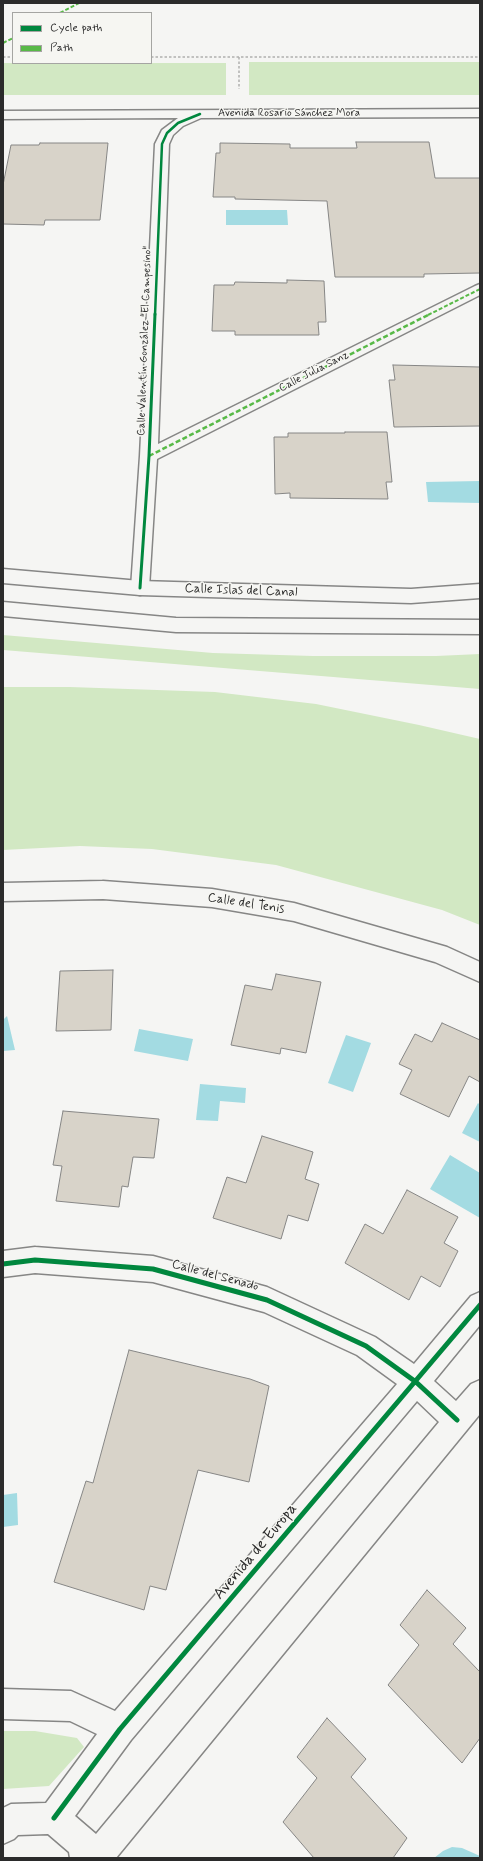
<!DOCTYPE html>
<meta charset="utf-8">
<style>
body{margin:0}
#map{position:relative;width:483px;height:1861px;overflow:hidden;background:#f5f5f3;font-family:Mynerve,sans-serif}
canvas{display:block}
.frame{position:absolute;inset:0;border:4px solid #2b2b2b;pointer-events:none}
.legend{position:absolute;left:12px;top:12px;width:140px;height:52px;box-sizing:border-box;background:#f6f6f2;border:1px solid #a5a5a2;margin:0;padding:5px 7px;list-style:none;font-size:12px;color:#2b2b2b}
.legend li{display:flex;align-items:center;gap:8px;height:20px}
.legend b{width:20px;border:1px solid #a5a5a2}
</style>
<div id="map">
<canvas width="483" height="1861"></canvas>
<div class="frame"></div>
<ul class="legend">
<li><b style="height:5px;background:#00873e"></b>Cycle path</li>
<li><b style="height:5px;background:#58b947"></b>Path</li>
</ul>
</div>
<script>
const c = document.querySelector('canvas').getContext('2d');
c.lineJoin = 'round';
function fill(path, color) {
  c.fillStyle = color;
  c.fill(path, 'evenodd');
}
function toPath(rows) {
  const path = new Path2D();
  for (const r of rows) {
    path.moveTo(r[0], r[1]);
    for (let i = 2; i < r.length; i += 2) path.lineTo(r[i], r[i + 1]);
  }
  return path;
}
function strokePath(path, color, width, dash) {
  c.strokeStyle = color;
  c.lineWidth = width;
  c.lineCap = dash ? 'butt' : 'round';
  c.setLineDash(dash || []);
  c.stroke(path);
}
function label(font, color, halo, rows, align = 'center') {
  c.font = font + ' Mynerve,sans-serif';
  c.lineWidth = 3;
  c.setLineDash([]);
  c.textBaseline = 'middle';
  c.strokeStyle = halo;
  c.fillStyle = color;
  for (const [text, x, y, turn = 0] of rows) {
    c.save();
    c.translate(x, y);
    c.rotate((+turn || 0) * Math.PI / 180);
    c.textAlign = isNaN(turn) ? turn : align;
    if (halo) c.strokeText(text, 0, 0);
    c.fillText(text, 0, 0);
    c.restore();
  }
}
fill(toPath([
 [249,62,480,62,480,95,249,95],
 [3,63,226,63,226,95,3,95],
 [3,635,213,653,313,656,436,656,480,654,480,689,3,650],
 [3,687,70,687,215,692,316,704,419,725,480,739,480,925,442,910,276,865,152,849,80,846,3,850],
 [3,1731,35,1731,77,1738,84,1747,49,1786,3,1789]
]), '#d2e8c3');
fill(toPath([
 [226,210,287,210,288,225,226,225],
 [480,481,480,503,428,502,426,482],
 [7,1016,15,1050,3,1051,3,1020],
 [139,1029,193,1039,188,1061,134,1051],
 [346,1035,371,1043,353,1092,328,1083],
 [200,1084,246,1088,245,1103,220,1101,218,1121,196,1120],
 [478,1103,480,1105,480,1142,462,1133],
 [450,1155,480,1173,480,1218,430,1189],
 [17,1493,18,1525,3,1527,3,1495],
 [452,1847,462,1848,480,1856,480,1858,434,1858,443,1851]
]), '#a3dbe2');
const building = toPath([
 [356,142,429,142,435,178,480,178,480,273,424,274,424,277,335,277,327,201,235,199,235,197,213,197,216,153,220,153,220,143,290,144,290,148,357,148,356,142],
 [40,143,108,143,100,220,45,220,44,225,3,224,3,185,11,145,39,145,40,143],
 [287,280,324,281,326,322,318,322,319,335,235,335,235,331,212,331,214,285,234,285,235,282,287,283,287,280],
 [393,365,480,367,480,426,394,427,389,380,395,380,393,365],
 [345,432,387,432,392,482,386,482,388,499,290,498,290,493,275,494,274,437,288,437,288,433,345,433,345,432],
 [113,970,111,1030,56,1031,60,971,113,970],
 [276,974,321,982,306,1053,281,1048,280,1054,231,1045,245,985,272,990,276,974],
 [442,1023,480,1040,480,1082,469,1076,449,1117,400,1094,412,1070,399,1064,415,1034,432,1042,442,1023],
 [63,1111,159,1119,154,1158,133,1157,128,1187,122,1186,119,1207,56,1201,62,1166,53,1165,63,1111],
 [262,1136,313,1152,305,1179,319,1184,308,1221,288,1215,281,1239,213,1218,227,1177,246,1183,262,1136],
 [407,1190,458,1217,444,1243,458,1251,440,1287,421,1276,409,1300,345,1263,365,1224,383,1234,407,1190],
 [129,1350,250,1379,269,1386,249,1482,198,1470,166,1590,150,1586,144,1610,54,1582,86,1481,93,1483,129,1350],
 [427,1590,466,1628,453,1644,480,1672,480,1738,462,1763,388,1685,419,1645,400,1625,427,1590],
 [327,1718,366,1759,351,1777,407,1838,393,1858,314,1858,283,1822,317,1778,297,1757,327,1718]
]);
fill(building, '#d8d3c9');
strokePath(building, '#868685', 1);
const street = toPath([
 [480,109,480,117,201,118,183,126,173,135,169,144,158,444,475,286,480,284,480,295,157,459,149,588,147,593,140,595,133,593,131,588,140,456,155,144,162,130,178,118,3,119,3,111,480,109],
 [103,881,212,889,294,903,447,947,480,962,480,982,435,962,294,921,212,907,103,899,3,901,3,883,103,881],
 [35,1247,153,1256,267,1287,375,1337,414,1364,471,1296,480,1292,480,1325,434,1381,456,1401,471,1384,480,1380,480,1414,116,1858,70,1858,69,1852,48,1834,18,1835,14,1839,3,1844,3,1808,11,1804,46,1803,97,1734,70,1721,3,1719,3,1689,71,1691,115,1711,397,1384,357,1355,264,1312,153,1282,35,1273,3,1277,3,1251,35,1247],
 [417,1401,439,1422,96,1834,75,1816,131,1740,417,1401]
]);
const secondary = toPath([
 [3,569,140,581,411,589,480,584,480,598,411,603,140,595,3,583,3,569],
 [3,602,176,618,480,620,480,634,176,632,3,616,3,602]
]);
strokePath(street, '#868685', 3);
strokePath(secondary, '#868685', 3);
strokePath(toPath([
 [3,57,13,57],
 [151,57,480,57],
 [239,57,239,89]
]), '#b0b0af', 1.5, [2.5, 2]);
fill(street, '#f5f5f3');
fill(secondary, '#f5f5f3');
strokePath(toPath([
 [60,13,79,3],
 [3,43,13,38],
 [428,315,480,289]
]), '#58b947', 2, [4, 2]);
strokePath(toPath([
 [149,456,430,314]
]), '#58b947', 2.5, [5, 2.5]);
strokePath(toPath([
 [155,315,162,144,167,133,178,123,200,114]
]), '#00873e', 2.5);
strokePath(toPath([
 [140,588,149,456,155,314]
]), '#00873e', 3);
strokePath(toPath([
 [3,1264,35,1260,153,1269,267,1300,366,1346,416,1382,457,1420],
 [54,1818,120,1729,480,1305]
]), '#00873e', 5);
label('11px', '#2b2b2b', '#f6f6f2', [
 ["Avenida Rosario Sánchez Mora",289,114],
 ["Calle Valentín González \"El Campesino\"",145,341,-88],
 ["Calle Julia Sanz",314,372,-27]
]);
label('13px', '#2b2b2b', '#f6f6f2', [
 ["Calle Islas del Canal",241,591,2],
 ["Calle del Tenis",246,904,9],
 ["Calle del Senado",215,1276,15]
]);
label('16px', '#2b2b2b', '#f6f6f2', [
 ["Avenida de Europa",256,1552,-50]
]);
</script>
